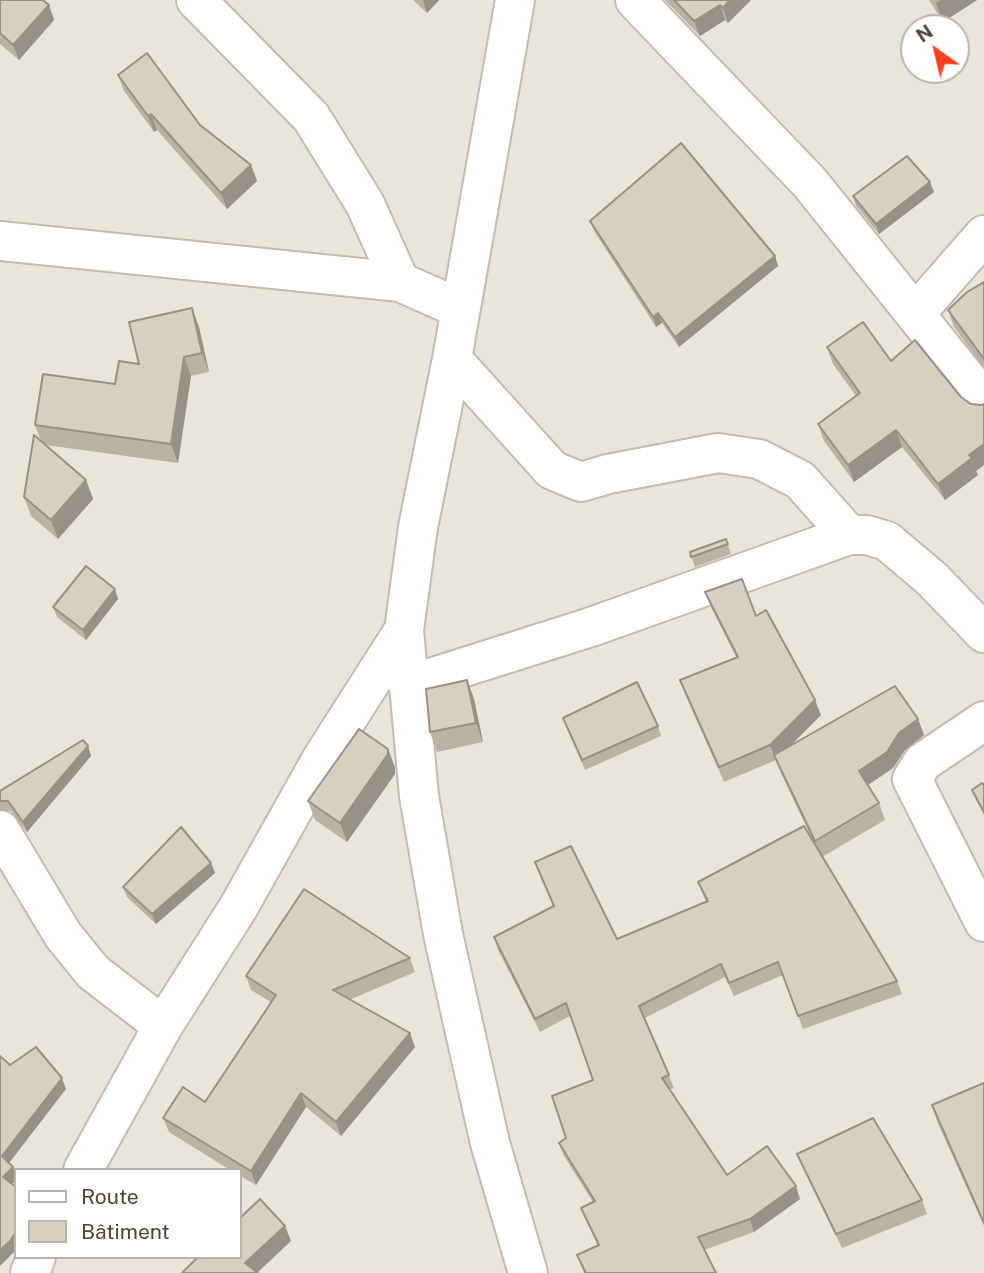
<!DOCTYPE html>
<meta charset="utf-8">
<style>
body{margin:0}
#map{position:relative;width:984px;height:1273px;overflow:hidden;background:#f6f3ec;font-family:"Public Sans",sans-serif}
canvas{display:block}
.legend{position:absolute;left:14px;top:1168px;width:228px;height:91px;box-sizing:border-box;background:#fff;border:2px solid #b7b4b0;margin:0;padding:9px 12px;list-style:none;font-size:21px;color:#4b4439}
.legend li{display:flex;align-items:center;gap:14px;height:35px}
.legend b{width:35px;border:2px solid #b7b4b0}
.north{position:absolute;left:900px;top:14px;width:70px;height:70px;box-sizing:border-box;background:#fff;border:2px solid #b7b4b0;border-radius:50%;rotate:326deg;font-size:19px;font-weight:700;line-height:28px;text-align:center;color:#4b4439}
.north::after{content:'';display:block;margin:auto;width:24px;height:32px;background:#fc3f1d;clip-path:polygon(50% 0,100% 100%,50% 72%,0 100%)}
</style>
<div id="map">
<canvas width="984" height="1273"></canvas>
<ul class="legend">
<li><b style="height:9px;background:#fff"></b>Route</li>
<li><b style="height:19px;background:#d8cfc1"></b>Bâtiment</li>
</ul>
<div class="north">N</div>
</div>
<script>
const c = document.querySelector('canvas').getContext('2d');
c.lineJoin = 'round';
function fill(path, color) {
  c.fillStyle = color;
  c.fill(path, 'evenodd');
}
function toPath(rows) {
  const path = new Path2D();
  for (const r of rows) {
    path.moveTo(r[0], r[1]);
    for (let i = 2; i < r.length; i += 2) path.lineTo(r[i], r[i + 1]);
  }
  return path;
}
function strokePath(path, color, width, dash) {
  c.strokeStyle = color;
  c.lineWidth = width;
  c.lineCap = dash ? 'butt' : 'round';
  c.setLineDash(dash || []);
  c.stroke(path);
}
fill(toPath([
 [0,0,984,0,984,1273,0,1273],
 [914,28,956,28,956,70,914,70],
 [16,1170,240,1170,240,1257,16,1257]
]), '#eae5da');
const minor = toPath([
 [196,0,311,117,365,204,400,282],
 [635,0,810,183,984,400],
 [0,241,400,282,459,308],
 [915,314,984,235],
 [452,359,552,470,581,482,608,474,718,453,759,459,800,480,849,535],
 [404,630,419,796,443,934,490,1143,528,1273],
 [408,685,591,627,849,535,867,535,887,541,932,579,984,633],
 [984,721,923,762,912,779,984,922],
 [0,830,63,935,93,972,163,1026],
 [83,1170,163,1026,238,908,321,760,404,630,418,527,452,359,515,0],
 [30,1273,36,1257]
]);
strokePath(minor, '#c2bbae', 42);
strokePath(minor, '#fff', 38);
fill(toPath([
 [0,0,49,5,54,20,19,60,0,44],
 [413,0,439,0,427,13],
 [665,0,751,0,728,23,725,20,700,36],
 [929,0,977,0,943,22],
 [118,75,200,125,251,165,257,181,227,209,157,130,154,132,124,91],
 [934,192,879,234,856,206,853,196],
 [590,221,775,256,778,266,679,347,662,323,656,327,594,231],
 [984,282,984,368,954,327,948,310],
 [199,327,209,372,191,376,178,463,45,445,86,480,93,499,58,539,31,516,24,497,41,442,35,425,115,384,139,364],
 [827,347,891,361,961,397,971,404,982,405,984,404,984,465,976,471,978,475,945,500,902,447,854,482,824,441,818,424,856,396,833,364],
 [726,539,731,554,695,567,690,552],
 [115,589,118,599,86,640,57,617,53,607],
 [705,592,756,616,821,715,790,746,918,719,924,735,905,750,893,768,868,785,879,803,885,820,822,857,897,981,902,994,803,1029,783,975,734,996,725,977,645,1018,674,1088,669,1090,727,1175,800,1199,754,1232,704,1250,716,1273,584,1273,577,1255,598,1246,586,1220,581,1208,593,1202,564,1156,559,1143,566,1138,593,1080,570,1016,540,1032,498,950,494,937,553,906,535,862,617,939,706,902,698,882,814,843,780,771,776,760,724,782,686,696,680,680,736,657,711,607],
 [467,680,474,699,483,742,437,752,430,732],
 [563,718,658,726,661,736,585,770],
 [88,746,91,756,27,832,11,811,0,811,0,791],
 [388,749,395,768,395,774,347,842,315,820,308,801],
 [984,785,984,815,976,800,972,790],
 [211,863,215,873,156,924,127,897,123,887],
 [410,958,415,972,349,1000,415,1047,341,1136,306,1107,256,1185,240,1176,240,1170,230,1170,169,1132,163,1118,205,1102,271,1002,251,990,246,976],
 [984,1083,984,1226,937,1121,932,1105],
 [797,1154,922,1200,927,1214,842,1248,803,1168]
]), '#bab2a6');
fill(toPath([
 [423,0,439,0,427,13],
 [730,0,751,0,728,23,723,8],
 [941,0,977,0,943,22,936,3],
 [49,5,54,20,19,60,13,45],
 [720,5,725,20,700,36,694,21],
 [151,114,157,130,154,132,148,116],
 [251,165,257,181,227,209,221,193],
 [930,182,934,192,879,234,876,224],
 [775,256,778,266,679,347,675,337],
 [192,308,199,327,209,372,202,353],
 [658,313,662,323,656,327,653,317],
 [184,357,191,376,178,463,171,444],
 [896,430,902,447,854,482,848,465],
 [984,444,984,465,976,471,978,475,945,500,938,484,969,455],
 [86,480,93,499,58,539,51,520],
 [115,589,118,599,86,640,83,630],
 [467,680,474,699,483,742,476,723],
 [815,700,821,715,776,760,774,755,776,760,770,745],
 [918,719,924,735,905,750,893,768,865,787,859,771,899,733],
 [88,746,91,756,27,832,23,822],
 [388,749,395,768,395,774,347,842,340,823],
 [211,863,215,873,156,924,152,914],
 [410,1033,415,1047,341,1136,336,1122],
 [62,1078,66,1089,6,1167,2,1156],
 [301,1093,306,1107,256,1185,251,1171],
 [13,1167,16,1174,16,1180,7,1189,3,1177],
 [796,1186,800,1199,754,1232,750,1219],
 [285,1226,291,1241,257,1273,245,1263],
 [16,1232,16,1250,0,1266,0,1250]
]), '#979187');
const building = toPath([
 [0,0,43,0,49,5,13,45,0,33,0,0],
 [674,0,730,0,723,8,720,5,694,21,674,0],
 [147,53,200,125,251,165,221,193,151,114,148,116,118,75,147,53],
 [681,143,775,256,675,337,658,313,653,317,590,221,681,143],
 [907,156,930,182,876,224,853,196,907,156],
 [984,282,984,359,948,310,967,292,984,282],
 [192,308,202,353,184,357,171,444,35,425,43,374,115,384,119,361,139,364,129,322,192,308],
 [863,322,891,361,915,340,961,397,971,404,982,405,984,404,984,444,969,455,972,458,938,484,896,430,848,465,818,424,860,393,827,347,863,322],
 [34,435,86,480,51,520,24,497,34,435],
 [726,539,728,544,691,557,690,552,726,539],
 [86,566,115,589,83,630,53,607,86,566],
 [742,579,756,616,766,610,815,700,770,745,719,767,680,680,738,657,705,592,742,579],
 [467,680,476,723,430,732,426,689,467,680],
 [637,682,658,726,582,760,563,718,637,682],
 [895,686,918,719,899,733,887,752,859,771,879,803,815,841,774,755,895,686],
 [359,729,388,749,388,754,340,823,308,801,359,729],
 [83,740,88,746,23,822,8,801,0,801,0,791,83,740],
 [982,783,984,785,984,812,972,790,982,783],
 [804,826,897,981,798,1016,778,962,729,983,721,964,639,1006,669,1075,662,1078,727,1175,767,1146,796,1186,750,1219,698,1237,716,1273,586,1273,577,1255,599,1245,581,1208,595,1201,559,1143,566,1138,552,1096,593,1080,566,1003,535,1019,494,937,554,906,535,862,571,846,617,939,708,901,698,882,804,826],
 [181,827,211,863,152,914,123,887,181,827],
 [304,889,410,958,333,990,410,1033,336,1122,301,1093,251,1171,163,1118,183,1087,205,1102,276,995,246,976,304,889],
 [36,1047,62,1078,2,1156,13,1167,3,1177,16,1187,16,1232,10,1241,0,1250,0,1056,10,1065,36,1047],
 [984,1083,984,1223,932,1105,984,1083],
 [873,1118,922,1200,836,1234,797,1154,873,1118],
 [260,1199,285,1226,245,1263,258,1273,182,1273,198,1257,240,1257,240,1218,260,1199]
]);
fill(building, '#d8cfc1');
strokePath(building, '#979187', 2);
</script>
